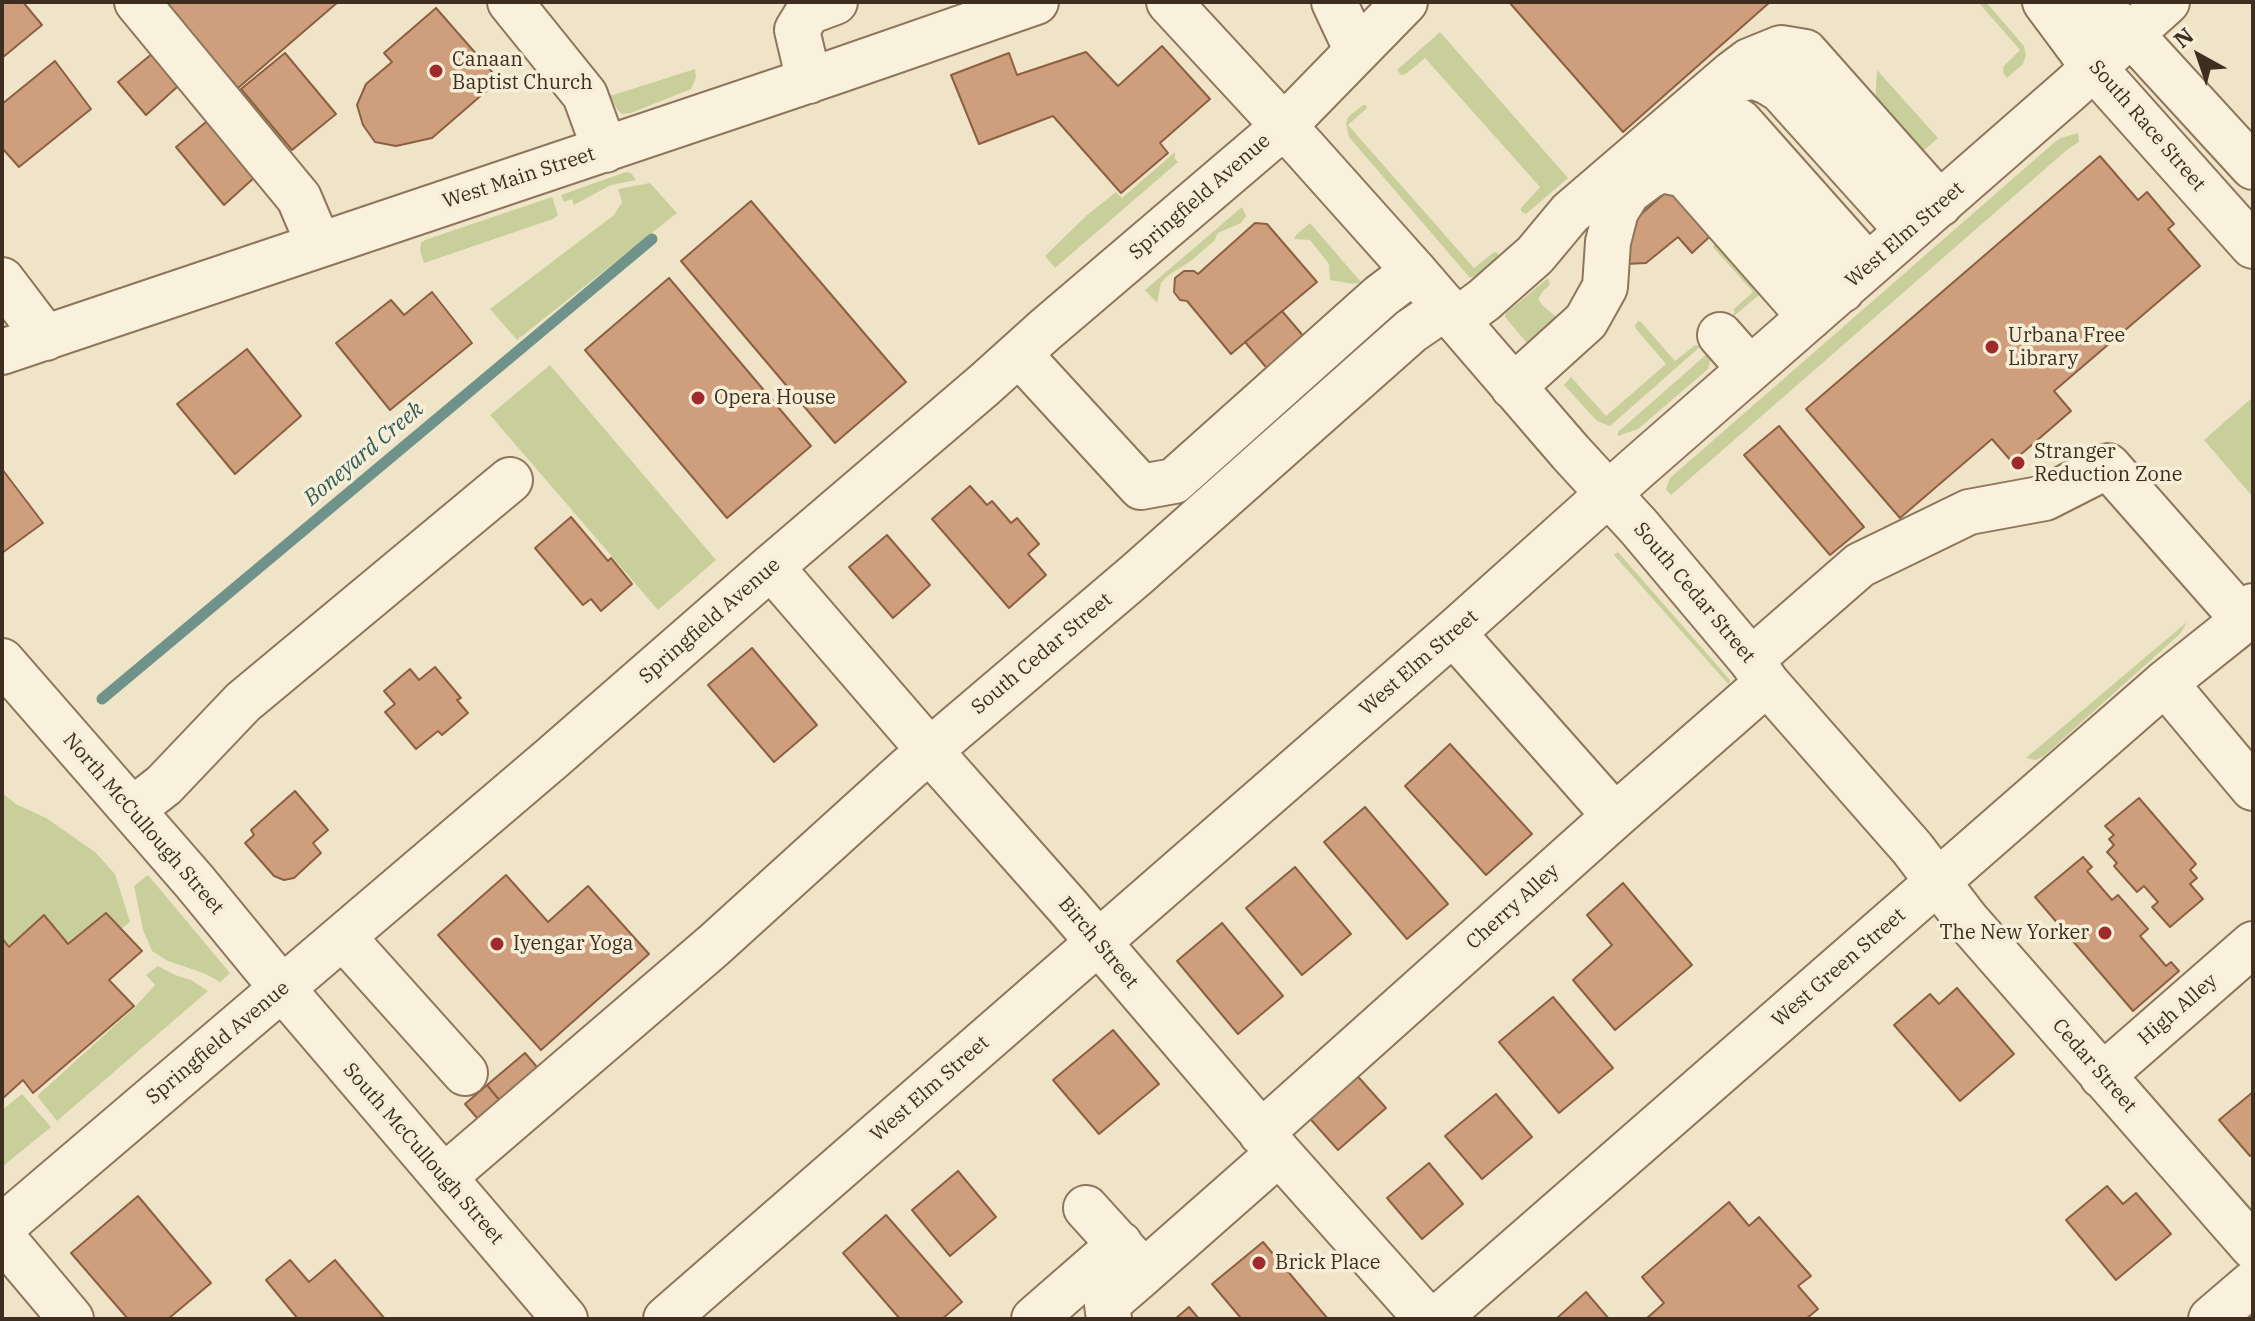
<!DOCTYPE html>
<style>
body{margin:0}
#map{position:relative;width:2255px;height:1321px;overflow:hidden;background:#f0e4c8;font-family:"IBM Plex Serif",serif}
canvas{display:block}
.frame{position:absolute;inset:0;border:4px solid #3d2e20;pointer-events:none}
.north{position:absolute;left:2159px;top:16px;width:80px;height:80px;-webkit-text-stroke:6px #f7eed8;paint-order:stroke;rotate:320deg;font-size:22px;font-weight:700;line-height:32px;text-align:center;color:#3d2e20}
.north::after{content:'';display:block;margin:auto;width:28px;height:36px;background:#3d2e20;clip-path:polygon(50% 0,100% 100%,50% 72%,0 100%)}
</style>
<div id="map">
<canvas width="2255" height="1321"></canvas>
<div class="frame"></div>
<div class="north">N</div>
</div>
<script>
const c = document.querySelector('canvas').getContext('2d');
c.lineJoin = 'round';
function fill(path, color) {
  c.fillStyle = color;
  c.fill(path, 'evenodd');
}
function toPath(rows) {
  const path = new Path2D();
  for (const r of rows) {
    path.moveTo(r[0], r[1]);
    for (let i = 2; i < r.length; i += 2) path.lineTo(r[i], r[i + 1]);
  }
  return path;
}
function strokePath(path, color, width, dash) {
  c.strokeStyle = color;
  c.lineWidth = width;
  c.lineCap = dash ? 'butt' : 'round';
  c.setLineDash(dash || []);
  c.stroke(path);
}
function label(font, color, halo, rows, align = 'center') {
  c.font = font + ' "IBM Plex Serif",serif';
  c.lineWidth = 7;
  c.setLineDash([]);
  c.textBaseline = 'middle';
  c.strokeStyle = halo;
  c.fillStyle = color;
  for (const [text, x, y, turn = 0] of rows) {
    c.save();
    c.translate(x, y);
    c.rotate((+turn || 0) * Math.PI / 180);
    c.textAlign = isNaN(turn) ? turn : align;
    if (halo) c.strokeText(text, 0, 0);
    c.fillText(text, 0, 0);
    c.restore();
  }
}
fill(toPath([
 [1978,2,1986,2,2024,46,2026,55,2023,64,2007,78,2003,73,2004,66,2020,50],
 [1440,32,1568,178,1526,214,1521,211,1521,208,1540,187,1425,58,1406,74,1401,75,1397,70],
 [695,69,696,77,691,89,631,113,622,114,617,109,610,96],
 [1877,70,1938,138,1920,154,1875,104],
 [1363,105,1366,105,1367,108,1348,125,1474,268,1494,252,1498,253,1498,261,1484,273,1470,278,1349,137,1346,123,1348,117],
 [2078,133,2079,142,2068,149,1671,495,1666,489,1670,478,2056,141,2061,138],
 [1175,152,1175,159,1178,162,1055,268,1045,256,1086,216,1116,192,1122,198],
 [626,172,631,173,636,180,611,185,574,205,572,199,564,202,561,195],
 [650,183,677,213,517,340,490,309,614,215,622,202,618,189],
 [552,197,558,215,553,219,424,263,420,251,421,243,425,240],
 [1242,207,1246,216,1241,223,1218,233,1214,241,1192,260,1166,277,1161,283,1157,303,1145,290],
 [1310,223,1361,282,1353,284,1330,280,1329,264,1310,240,1294,239,1296,235],
 [1722,232,1770,286,1734,316,1734,309,1753,292,1713,247],
 [1548,278,1550,285,1543,291,1538,299,1542,305,1560,320,1532,349,1505,317,1506,313],
 [1638,321,1641,322,1675,361,1695,345,1701,346,1610,426,1597,421,1564,385,1571,377,1606,416,1666,364,1636,329,1635,325],
 [1708,353,1711,357,1708,369,1638,429,1618,436,1618,432],
 [550,365,716,560,658,610,490,415],
 [2253,397,2253,497,2204,440],
 [1618,552,1730,680,1729,685,1614,555],
 [2187,622,2181,633,2044,756,2036,760,2026,758],
 [2,793,16,804,46,818,95,852,115,874,130,922,121,929,106,913,68,944,43,915,9,947,2,938],
 [148,875,230,973,220,982,206,974,168,961,152,951,143,930,134,886],
 [158,966,175,975,191,980,208,991,57,1121,37,1096,135,1007,155,985,146,975],
 [22,1094,51,1127,2,1167,2,1110]
]), '#c9cf9b');
strokePath(toPath([
 [102,699,652,239]
]), '#6f938a', 11);
const building = toPath([
 [2,2,23,2,42,25,2,58,2,2],
 [163,2,338,2,238,88,163,2],
 [1509,2,1770,2,1623,132,1509,2],
 [436,8,499,80,432,138,396,146,375,142,363,125,357,105,366,84,392,62,384,53,436,8],
 [1162,46,1210,99,1160,143,1168,153,1121,193,1053,116,979,144,951,75,1009,53,1017,75,1086,52,1118,86,1162,46],
 [159,48,186,79,146,115,118,82,159,48],
 [285,53,336,114,292,150,241,89,285,53],
 [55,61,91,109,19,167,2,148,2,104,55,61],
 [218,112,266,167,224,205,176,147,218,112],
 [2100,156,2138,200,2147,192,2174,224,2168,229,2200,266,2054,391,2071,411,2012,462,1992,439,1900,518,1806,409,2100,156],
 [1673,186,1719,228,1692,253,1678,237,1646,263,1626,264,1631,223,1673,186],
 [751,201,906,382,835,443,681,261,751,201],
 [1255,223,1267,224,1317,282,1231,354,1187,301,1180,300,1174,292,1175,278,1184,271,1194,271,1198,274,1255,223],
 [669,278,811,446,727,518,585,350,669,278],
 [432,292,472,343,390,410,336,343,391,300,404,315,432,292],
 [1282,311,1334,372,1296,403,1245,342,1282,311],
 [247,349,301,416,235,474,177,404,247,349],
 [1779,426,1864,527,1830,555,1744,455,1779,426],
 [2,469,43,523,2,553,2,469],
 [970,486,987,505,992,501,1011,523,1017,518,1039,544,1028,554,1046,575,1009,608,932,519,970,486],
 [571,517,608,561,611,558,632,584,601,611,591,599,583,605,535,548,571,517],
 [887,535,930,585,893,618,849,567,887,535],
 [752,648,817,725,774,762,708,685,752,648],
 [435,667,461,698,457,700,468,713,442,735,438,731,416,749,385,712,395,704,384,691,410,669,419,680,435,667],
 [1450,744,1532,834,1486,875,1405,786,1450,744],
 [295,791,328,830,313,843,321,853,294,878,284,880,274,876,245,843,254,835,251,830,295,791],
 [2139,798,2196,864,2190,870,2197,878,2190,884,2203,899,2170,927,2152,907,2158,902,2144,886,2137,892,2114,866,2117,863,2107,852,2114,845,2109,839,2114,835,2105,826,2139,798],
 [1365,807,1448,904,1407,939,1324,842,1365,807],
 [2083,857,2092,867,2087,871,2112,900,2118,895,2148,929,2140,936,2166,966,2171,962,2179,971,2133,1011,2035,897,2083,857],
 [1295,867,1351,934,1302,975,1246,908,1295,867],
 [506,875,548,922,588,886,649,954,541,1050,438,935,506,875],
 [1623,883,1692,965,1615,1030,1573,980,1612,945,1587,915,1623,883],
 [106,913,142,951,109,980,134,1006,33,1093,23,1080,2,1099,2,938,9,947,44,915,68,944,106,913],
 [1222,923,1283,996,1238,1034,1177,961,1222,923],
 [1957,988,2014,1054,1960,1101,1894,1025,1930,994,1939,1004,1957,988],
 [1553,997,1613,1068,1559,1113,1499,1042,1553,997],
 [1113,1030,1159,1084,1099,1134,1053,1080,1113,1030],
 [525,1053,543,1074,505,1107,487,1085,525,1053],
 [1353,1071,1386,1108,1338,1150,1305,1113,1353,1071],
 [487,1085,505,1107,483,1125,465,1104,487,1085],
 [2253,1092,2253,1154,2250,1156,2219,1120,2253,1092],
 [1496,1094,1532,1137,1482,1179,1445,1136,1496,1094],
 [1429,1163,1463,1204,1422,1239,1387,1198,1429,1163],
 [958,1171,996,1217,950,1256,912,1210,958,1171],
 [2107,1186,2123,1204,2136,1193,2171,1234,2116,1280,2066,1220,2107,1186],
 [138,1196,211,1283,168,1319,128,1319,71,1253,138,1196],
 [1729,1202,1749,1226,1759,1217,1811,1276,1798,1286,1818,1309,1806,1319,1646,1319,1664,1303,1642,1277,1729,1202],
 [886,1215,962,1302,942,1319,900,1319,843,1253,886,1215],
 [1263,1242,1328,1319,1238,1319,1240,1317,1212,1284,1263,1242],
 [290,1260,309,1282,335,1260,385,1319,298,1319,266,1280,290,1260],
 [1586,1292,1609,1319,1556,1319,1586,1292],
 [1189,1307,1199,1319,1175,1319,1189,1307]
]);
fill(building, '#cf9f7d');
strokePath(building, '#8d5f41', 2);
const minor = toPath([
 [137,2,299,198,319,245],
 [510,2,585,95,605,150],
 [1169,2,1304,148,1414,271,1571,453,1639,527,1751,660,1767,683,1912,848,1966,919,2253,1247],
 [1334,2,1357,51],
 [2045,2,2094,68,2253,246],
 [2090,2,2131,34,2253,167],
 [809,81,797,30,808,12,835,2],
 [1716,92,1738,79,1755,77,1768,82,1781,90,1908,231],
 [1678,122,1698,112,1706,110,1727,113,1740,122,1868,266],
 [1665,132,1690,132,1702,137,1712,145,1842,290],
 [2,280,46,338],
 [1457,320,1484,300,1535,255,1570,213,1733,73,1749,61,1781,48,1805,52,1940,204],
 [1720,335,1750,369],
 [2,352,837,71,1036,2],
 [1019,354,1141,487,1174,481,1381,296,1414,271],
 [1513,387,1586,321,1605,287,1608,242,1616,211,1628,192,1648,177,1661,170,1685,175,1810,317],
 [771,567,929,750,1069,908,1279,1153,1427,1319],
 [1453,633,1615,816],
 [1751,660,1860,565,1969,512,2045,498,2108,466,2244,620],
 [2,661,194,881,282,988,565,1319],
 [2165,683,2253,788],
 [132,810,164,785,243,702,510,480],
 [343,937,465,1073],
 [2102,1076,2253,944],
 [1261,1133,1615,816,1767,683],
 [444,1177,713,946,908,769,1136,575,1411,331,1446,307],
 [1086,1208,1144,1272,1279,1153],
 [2,1227,551,759,771,567,984,385,1045,330,1283,127,1405,2],
 [2,1237,71,1319],
 [666,1319,1453,633,1636,469,2068,91,2167,2],
 [1034,1319,1120,1244],
 [1109,1319,1107,1304,1144,1272],
 [1437,1319,2165,683,2244,620,2253,606],
 [2211,1319,2253,1283]
]);
strokePath(minor, '#8d765c', 48);
strokePath(minor, '#faf1dc', 44);
for (const [x, y, r, color] of [
 [436,71,8,"#9e2a2b"],
 [1992,347,8,"#9e2a2b"],
 [698,398,8,"#9e2a2b"],
 [2018,463,8,"#9e2a2b"],
 [2105,933,8,"#9e2a2b"],
 [497,944,8,"#9e2a2b"],
 [1259,1263,8,"#9e2a2b"]
]) {
  const dot = new Path2D();
  dot.arc(x, y, r, 0, 2 * Math.PI);
  c.fillStyle = color;
  c.fill(dot);
  strokePath(dot, '#f7eed8', 3);
}
label('20px', '#3d2e20', '#f7eed8', [
 ["Canaan",452,60],
 ["Baptist Church",452,83],
 ["Urbana Free",2008,336],
 ["Library",2008,359],
 ["Opera House",714,398],
 ["Stranger",2034,452],
 ["Reduction Zone",2034,475],
 ["The New Yorker",2089,933,"right"],
 ["Iyengar Yoga",513,944],
 ["Brick Place",1275,1263]
], 'left');
label('20px', '#3d2e20', '#f7eed8', [
 ["South Race Street",2147,126,49],
 ["West Main Street",519,178,-18],
 ["Springfield Avenue",1200,197,-41],
 ["West Elm Street",1905,235,-41],
 ["South Cedar Street",1694,593,50],
 ["Springfield Avenue",710,621,-41],
 ["South Cedar Street",1042,654,-40],
 ["West Elm Street",1419,663,-41],
 ["North McCullough Street",143,824,49],
 ["Cherry Alley",1513,907,-42],
 ["Birch Street",1098,943,50],
 ["West Green Street",1839,968,-41],
 ["High Alley",2178,1010,-41],
 ["Springfield Avenue",218,1043,-40],
 ["Cedar Street",2094,1066,49],
 ["West Elm Street",930,1089,-41],
 ["South McCullough Street",423,1154,49]
]);
label('italic 22px', '#2f5d5a', '#f7eed8', [
 ["Boneyard Creek",364,454,-40]
]);
</script>
